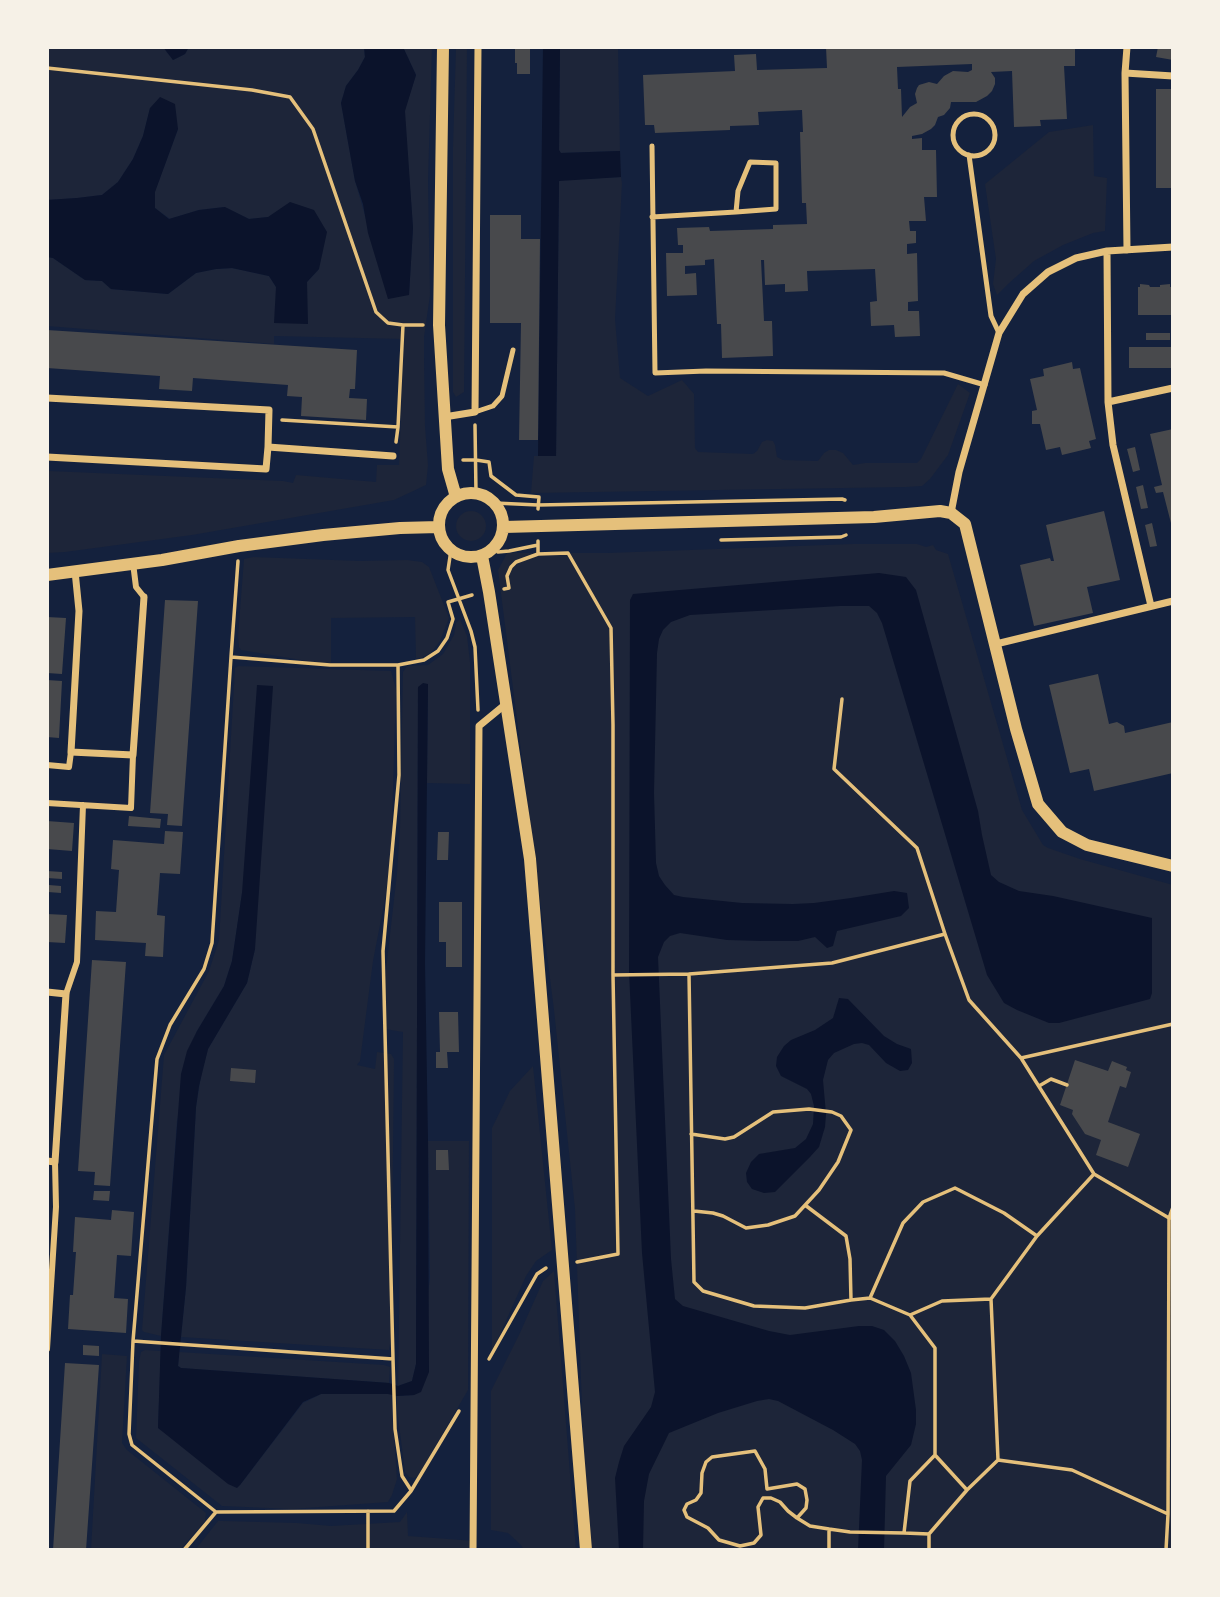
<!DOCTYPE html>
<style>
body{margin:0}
#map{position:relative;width:1220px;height:1597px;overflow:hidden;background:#14213d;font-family:Ubuntu,sans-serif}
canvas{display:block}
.frame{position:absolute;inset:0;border:49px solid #f6f1e7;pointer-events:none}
</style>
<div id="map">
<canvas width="1220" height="1597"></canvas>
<div class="frame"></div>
</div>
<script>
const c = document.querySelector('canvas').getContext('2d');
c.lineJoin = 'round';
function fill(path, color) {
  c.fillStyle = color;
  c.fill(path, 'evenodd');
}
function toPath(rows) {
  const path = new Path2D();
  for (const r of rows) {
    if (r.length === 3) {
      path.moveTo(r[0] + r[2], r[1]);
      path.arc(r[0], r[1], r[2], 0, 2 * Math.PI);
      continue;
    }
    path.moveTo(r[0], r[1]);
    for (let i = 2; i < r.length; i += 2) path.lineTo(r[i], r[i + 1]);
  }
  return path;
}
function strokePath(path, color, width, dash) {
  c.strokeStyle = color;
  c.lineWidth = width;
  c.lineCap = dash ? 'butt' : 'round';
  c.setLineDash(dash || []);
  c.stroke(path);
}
fill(toPath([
 [47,47,163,47,173,60,185,54,189,47,364,47,365,57,358,70,346,86,341,103,355,181,389,298,409,294,413,228,404,111,416,75,403,47,432,47,428,181,430,295,424,337,424,358,425,426,428,465,426,485,394,500,192,535,65,552,47,553,47,474,49,471,283,481,293,483,296,475,376,482,377,465,399,465,404,339,274,336,274,344,47,326,47,257,53,258,85,280,102,281,111,289,168,294,196,273,216,269,232,268,269,276,276,287,307,282,319,269,269,217,249,219,224,207,199,210,170,219,155,208,155,191,178,129,150,108,143,136,133,159,118,182,102,195,78,198,47,200],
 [456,47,467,47,464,392,456,397,453,392,453,147],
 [560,47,618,47,620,151,560,153,559,150],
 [1093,125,1094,176,1107,178,1105,231,1093,233,1063,245,1034,261,1008,284,997,295,993,284,996,259,985,184,1049,132],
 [621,177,622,183,615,319,620,378,648,396,682,380,694,394,695,448,698,452,753,454,757,451,762,442,767,440,773,441,775,445,777,457,783,460,818,461,824,453,829,450,836,450,843,453,853,465,865,463,917,463,921,459,958,384,970,393,948,455,930,479,922,486,906,487,531,493,534,456,556,456,559,182,560,180],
 [471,526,15],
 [853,544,917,544,926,547,933,545,936,550,948,554,1022,810,1043,845,1048,848,1080,859,1173,885,1173,1550,587,1550,575,1209,554,1010,498,570,507,553,608,553],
 [253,557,360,561,407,560,422,562,429,567,449,618,440,641,431,653,421,658,416,658,415,617,331,618,331,665,241,650,239,647,238,636,244,559],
 [460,619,467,636,470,662,470,784,427,783,428,685,418,687,416,1364,412,1381,398,1386,403,1032,385,1029,382,1005,397,873,400,828,403,672,407,666,428,665,443,654,454,635,456,623],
 [238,666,391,671,396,689,391,857,385,899,373,961,360,1061,357,1065,375,1069,377,1052,391,1054,394,1059,391,1338,389,1350,181,1337,186,1287,196,1107,202,1070,208,1049,247,983,255,949,242,893,232,961,224,986,197,1031,177,1121,161,1336,144,1332,142,1330,164,1055,209,971,219,940,235,668],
 [533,1066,552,1250,536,1261,526,1276,492,1352,492,1128,510,1091],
 [428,1141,469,1141,468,1390,418,1476,414,1478,409,1477,405,1472,397,1409,397,1396,414,1395,430,1278],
 [554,1271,576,1550,524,1550,521,1545,508,1533,491,1530,491,1391,519,1335,543,1281],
 [145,1350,161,1351,158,1428,240,1485,303,1403,321,1394,391,1394,397,1479,392,1495,388,1502,292,1509,222,1506,136,1438,139,1361,141,1352],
 [179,1352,384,1365,390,1367,389,1383,181,1368,178,1366],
 [102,1354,127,1356,122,1443,127,1450,206,1513,205,1521,180,1550,91,1550],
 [407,1512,408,1536,475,1541,475,1550,195,1550,218,1521,223,1521,297,1523,331,1526,400,1522]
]), '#1d2539');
fill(toPath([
 [163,47,189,47,185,54,173,60],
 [364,47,403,47,416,75,405,111,413,228,409,295,388,299,368,233,363,204,355,181,341,103,346,86,358,70,365,57],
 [543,47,560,47,559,150,561,153,620,151,621,177,559,181,556,456,538,456],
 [160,97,175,104,178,129,155,192,155,208,169,219,199,210,225,207,249,219,268,217,290,202,314,210,327,232,319,269,307,282,308,324,274,323,276,287,269,276,232,268,216,269,196,273,168,294,111,289,102,281,85,280,53,258,47,257,47,200,77,198,102,195,118,182,133,159,143,136,150,108],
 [879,573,906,577,916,590,978,811,982,835,991,875,999,882,1019,891,1053,896,1152,918,1152,993,1150,999,1059,1023,1049,1023,1017,1010,1004,1003,987,975,882,623,877,613,869,606,840,606,690,615,671,622,663,630,659,639,657,653,654,793,656,863,659,876,665,885,674,895,683,897,742,903,793,904,814,903,851,898,894,891,907,893,909,908,901,916,837,931,833,946,827,948,815,937,798,941,761,941,727,940,680,933,670,936,664,942,658,957,671,1259,675,1299,683,1306,769,1331,790,1335,859,1326,872,1326,884,1330,895,1341,904,1356,911,1373,916,1410,916,1424,911,1445,886,1476,884,1550,858,1550,862,1460,860,1451,855,1444,833,1430,778,1401,769,1399,757,1401,718,1413,669,1433,649,1474,644,1501,643,1550,619,1550,615,1478,619,1462,624,1446,651,1407,655,1392,642,1253,629,971,630,600,633,594],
 [423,683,428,684,425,963,428,1141,429,1372,421,1392,414,1395,397,1396,388,1394,321,1394,303,1402,240,1485,237,1488,228,1484,158,1428,161,1336,181,1074,187,1051,197,1031,224,986,232,961,242,893,257,685,273,686,255,949,247,983,208,1049,199,1086,196,1107,186,1287,178,1366,181,1368,389,1383,398,1386,412,1381,416,1364,418,687],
 [839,998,848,999,884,1036,897,1044,911,1049,912,1063,908,1070,900,1071,886,1063,869,1045,862,1043,854,1044,834,1053,828,1060,823,1080,826,1114,825,1127,819,1147,810,1157,775,1192,764,1193,752,1189,747,1182,746,1173,751,1162,759,1154,795,1148,806,1139,813,1124,814,1106,811,1094,807,1089,781,1076,776,1066,777,1057,784,1046,791,1040,815,1030,833,1018]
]), '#0b132b');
fill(toPath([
 [515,47,530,47,530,74,517,74,517,63,515,63],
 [826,47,1075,47,1075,66,1064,66,1067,119,1040,120,1041,126,1014,127,1012,71,991,72,995,78,995,84,992,91,987,96,976,102,951,102,950,108,944,115,938,117,935,125,931,129,922,134,912,136,912,139,922,138,922,150,936,150,937,197,924,197,926,221,909,221,910,231,916,231,916,243,907,244,907,254,917,253,918,301,908,302,908,311,919,311,920,336,895,337,894,325,871,326,870,302,877,301,875,269,807,271,808,291,785,292,785,284,765,285,764,260,761,260,764,321,772,321,773,356,722,358,721,324,717,324,714,259,705,260,705,265,685,266,685,274,696,273,697,295,667,296,666,253,683,253,683,245,678,245,677,228,709,227,710,231,773,229,773,225,807,224,806,203,802,203,800,132,803,132,802,110,758,112,759,125,730,126,730,130,655,133,654,125,645,125,643,75,735,71,734,55,756,54,757,70,827,68],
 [972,64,972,70,968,72,953,71,944,76,937,84,929,82,919,85,917,88,915,94,917,103,910,107,902,117,901,89,898,89,897,67],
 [1158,47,1173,47,1173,60,1156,57],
 [1156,89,1173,89,1173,188,1156,188],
 [490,215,521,215,521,239,540,239,538,440,519,440,521,323,490,323],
 [1140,284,1149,285,1150,287,1160,287,1160,285,1170,284,1170,287,1173,287,1173,315,1138,315,1138,287,1140,287],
 [47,330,357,350,355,389,350,389,349,398,367,399,366,420,301,416,302,397,287,396,288,385,193,378,192,391,159,389,160,376,47,368],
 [1146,333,1170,333,1170,340,1146,340],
 [1129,347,1173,347,1173,368,1129,368],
 [1072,362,1073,369,1080,368,1096,439,1089,441,1091,448,1062,455,1060,447,1046,450,1040,424,1032,424,1032,411,1037,410,1030,379,1044,376,1043,369],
 [1173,429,1173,527,1172,527,1163,492,1156,493,1154,487,1162,485,1150,434],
 [1135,447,1140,470,1133,472,1127,449],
 [1143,485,1148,508,1141,509,1136,487],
 [1104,511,1120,580,1087,587,1093,613,1034,626,1020,565,1050,558,1051,561,1054,561,1046,525],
 [1152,523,1157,546,1150,547,1145,525],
 [165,600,198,601,182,826,167,825,168,814,150,813],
 [47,617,66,618,62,674,47,673],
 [1098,674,1109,724,1117,722,1124,726,1125,733,1173,722,1173,773,1094,791,1089,769,1070,773,1049,685],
 [47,680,62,681,59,738,47,737],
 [129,816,161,819,160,828,128,826],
 [47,821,74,823,72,851,47,849],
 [165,831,183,832,180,874,160,873,157,915,165,916,163,957,145,956,146,943,95,940,96,911,116,912,119,870,111,869,113,840,164,844],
 [438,832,449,832,448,860,437,860],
 [47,871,62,872,62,879,47,878],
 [49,885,61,886,61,893,48,892],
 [439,902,462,902,462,967,446,967,446,942,439,942],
 [47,914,67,915,65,943,47,942],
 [92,960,126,962,110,1186,94,1185,95,1172,78,1171],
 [439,1012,458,1012,459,1052,447,1052,448,1068,436,1068,436,1052,440,1052],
 [1075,1060,1108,1071,1112,1061,1127,1067,1126,1070,1131,1072,1126,1088,1120,1086,1108,1122,1140,1134,1128,1167,1096,1155,1101,1140,1085,1134,1072,1114,1073,1110,1060,1105],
 [231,1068,256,1070,255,1083,230,1081],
 [436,1150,448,1150,449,1170,436,1170],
 [94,1191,110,1191,109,1201,93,1200],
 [112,1210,134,1212,131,1256,117,1255,114,1298,128,1299,126,1333,68,1329,70,1295,73,1295,76,1252,73,1252,75,1217,111,1220],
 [83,1345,99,1346,99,1356,83,1355],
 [65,1363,99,1365,86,1550,53,1550]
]), '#48494c');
strokePath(toPath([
 [47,68,252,90,290,97,313,129,376,312,388,323,403,325,423,325],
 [282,420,398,427,403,325],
 [475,425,476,493],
 [396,442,398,427],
 [463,460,476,460,489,462,491,476,516,495,539,497,538,509],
 [495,503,538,505,842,499,845,500],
 [721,540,841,537,846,535],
 [538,541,538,554,568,553,611,628,613,725,613,975,618,1254,577,1262],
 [451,550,448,570,471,631,475,647,478,710],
 [498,552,509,551,538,545],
 [504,589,509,588,507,576,511,567,516,562,538,554],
 [231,657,238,561],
 [842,699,834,769,917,848,945,934,969,1000,1021,1058,1094,1174,1169,1218,1173,1218],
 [689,974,832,963,945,934],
 [613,975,689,974,694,1282,703,1291,754,1306,805,1308,851,1300,870,1298,910,1315,935,1348,935,1455,910,1481,904,1533,850,1532,829,1529,829,1550],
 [1021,1058,1173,1024],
 [1039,1086,1051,1079,1067,1085],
 [691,1134,725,1139,734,1137,773,1112,809,1109,832,1112,841,1116,851,1130,838,1162,819,1190,795,1216,768,1225,746,1228,723,1216,713,1213,694,1211],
 [805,1205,846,1236,850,1259,851,1300],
 [870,1298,903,1223,923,1202,955,1188,1004,1213,1037,1236],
 [910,1315,942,1301,991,1299],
 [133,1341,393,1359,383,951,399,775,398,665,424,660,438,651,447,638,453,619,448,602,472,595],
 [393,1359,395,1429,402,1476,411,1490],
 [489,1359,537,1274,546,1268],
 [935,1455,967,1490],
 [998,1460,1072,1470,1168,1514],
 [368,1511,368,1550],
 [216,1512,132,1445,129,1434,133,1341,157,1059,170,1025,204,969,212,943,231,657,330,665,398,665],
 [797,1518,806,1508,807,1500,805,1489,797,1484,767,1489,765,1469,755,1451,712,1457,706,1462,702,1473,701,1493,696,1500,687,1504,684,1510,687,1517,708,1528,719,1540,740,1546,754,1543,761,1535,758,1507,763,1498,771,1498,780,1502,788,1511,797,1518,810,1526,829,1529],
 [904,1533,929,1534],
 [184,1550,216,1512,394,1511,411,1491,459,1411],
 [929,1550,929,1534,967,1490,998,1460,991,1299,1037,1236,1094,1174],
 [1166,1550,1168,1514,1169,1218,1173,1207]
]), '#e5c07b', 3.5);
strokePath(toPath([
 [974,135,21],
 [652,146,655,373,706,371,944,373,985,385],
 [969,155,991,316,999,333],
 [652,217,736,212,776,209,776,163,750,162,738,191,736,212],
 [475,412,493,406,502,396,513,350]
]), '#e5c07b', 5);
strokePath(toPath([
 [133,563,136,587,144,597],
 [47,765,69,767,71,752],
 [47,803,131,808,133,755],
 [66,994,77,962,83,805],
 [47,1349,56,1207,55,1162]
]), '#e5c07b', 6);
strokePath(toPath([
 [1125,73,1173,76],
 [1127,250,1125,73,1127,47],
 [1107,251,1108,402,1113,445,1151,606],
 [47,398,269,410,268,447],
 [1108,402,1173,388],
 [444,417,475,412,478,47],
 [47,457,266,469,268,447,393,456],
 [951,513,959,472,999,333,1023,294,1048,272,1076,258,1107,251,1173,247],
 [75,571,79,611,71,752,133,755,144,597],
 [996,644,1173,601],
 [47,992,66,994,55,1162,47,1161],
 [473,1550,479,726,507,703]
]), '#e5c07b', 7);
strokePath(toPath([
 [443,47,439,325,448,469,456,497],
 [471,525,32],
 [504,527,874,517,940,511,951,513,965,524,1016,729,1038,804,1062,832,1087,845,1173,866],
 [482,556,489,592,530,859,586,1550],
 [47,575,162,560,239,546,323,535,400,528,439,527]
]), '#e5c07b', 12);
</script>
